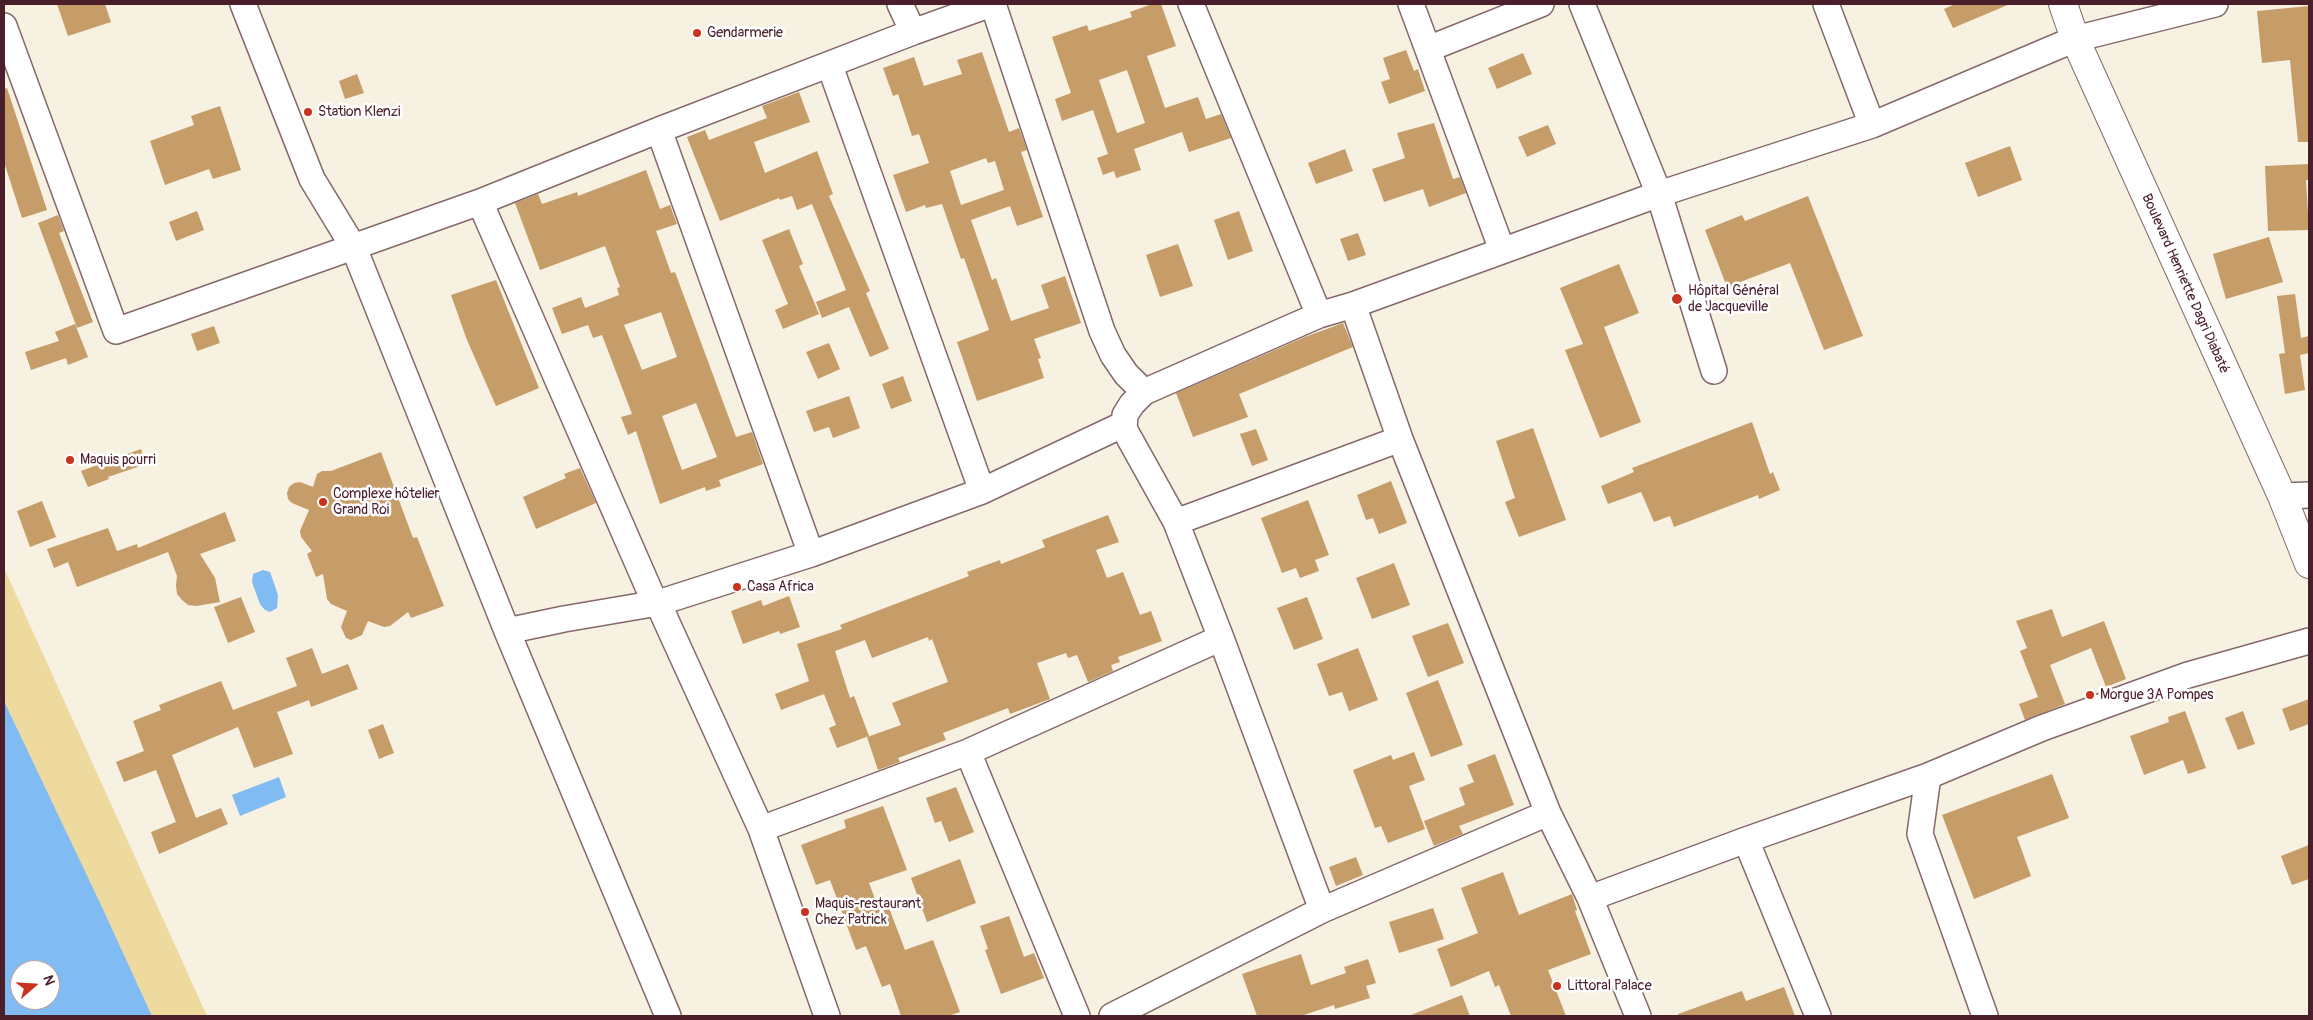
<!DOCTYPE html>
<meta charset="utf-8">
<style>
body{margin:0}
#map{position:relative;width:2313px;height:1020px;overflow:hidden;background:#f6f1e1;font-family:Pangolin,sans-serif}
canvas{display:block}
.frame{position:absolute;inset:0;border:5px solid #4a1f2b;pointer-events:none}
.north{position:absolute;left:10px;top:960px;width:50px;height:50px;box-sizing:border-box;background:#fff;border:1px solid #b7a5aa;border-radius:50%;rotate:71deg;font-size:14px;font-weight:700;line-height:20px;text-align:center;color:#4a1f2b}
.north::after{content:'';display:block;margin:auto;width:18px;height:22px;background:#c8321e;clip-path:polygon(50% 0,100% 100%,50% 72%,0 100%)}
</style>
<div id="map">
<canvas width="2313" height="1020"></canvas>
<div class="frame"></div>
<div class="north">N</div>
</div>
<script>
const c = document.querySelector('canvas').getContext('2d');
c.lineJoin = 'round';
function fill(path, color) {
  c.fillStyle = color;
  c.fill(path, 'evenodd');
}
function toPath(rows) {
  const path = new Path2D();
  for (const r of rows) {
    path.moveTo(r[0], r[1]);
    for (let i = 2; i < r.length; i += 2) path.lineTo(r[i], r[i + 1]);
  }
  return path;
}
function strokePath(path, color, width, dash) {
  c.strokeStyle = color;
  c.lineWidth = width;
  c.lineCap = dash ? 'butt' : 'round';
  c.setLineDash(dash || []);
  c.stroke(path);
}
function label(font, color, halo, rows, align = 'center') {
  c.font = font + ' Pangolin,sans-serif';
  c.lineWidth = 5;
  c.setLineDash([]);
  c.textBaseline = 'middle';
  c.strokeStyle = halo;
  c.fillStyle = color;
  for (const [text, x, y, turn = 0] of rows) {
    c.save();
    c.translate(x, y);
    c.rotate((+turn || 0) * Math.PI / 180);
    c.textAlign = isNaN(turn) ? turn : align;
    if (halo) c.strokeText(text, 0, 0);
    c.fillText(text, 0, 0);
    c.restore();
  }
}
fill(toPath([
 [4,568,207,1016,152,1016,4,701]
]), '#eeda9e');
fill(toPath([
 [263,570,270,572,278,595,277,608,270,612,265,610,260,604,252,582,253,574],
 [4,701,101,905,152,1016,4,1016],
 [20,970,50,970,50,1000,20,1000],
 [279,777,286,797,240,816,232,795]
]), '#81bbf3');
fill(toPath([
 [57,4,105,4,111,22,68,36],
 [1152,4,1161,4,1176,46,1147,56,1165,108,1198,97,1206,119,1221,114,1231,138,1189,152,1182,132,1134,149,1141,170,1116,178,1114,171,1103,175,1097,158,1108,154,1093,110,1062,121,1055,99,1071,93,1052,37,1087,25,1089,31,1132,17,1130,12],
 [1127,70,1145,123,1117,133,1099,80],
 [1955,4,2010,4,1953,28,1944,9],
 [2309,6,2309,142,2298,142,2290,60,2262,63,2257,11],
 [1406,50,1414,71,1418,69,1425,91,1389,104,1381,82,1390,79,1383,58],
 [982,52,1009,132,1019,128,1027,150,1021,152,1043,217,1017,226,1010,206,971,220,992,280,996,278,1011,321,1049,308,1041,285,1065,276,1081,323,1034,339,1041,358,1038,359,1044,378,977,401,957,342,989,330,964,258,961,259,942,204,926,208,925,205,906,212,893,175,929,163,919,134,912,136,898,94,893,96,883,68,914,57,924,86,962,74,957,60],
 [986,158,988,163,995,161,1004,190,961,205,950,171],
 [1523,53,1532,74,1497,89,1488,68],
 [357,74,364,93,345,99,339,81],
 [7,88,47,210,22,218,4,162,4,89],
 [799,92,810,122,754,142,765,173,817,151,833,194,829,196,870,291,866,293,889,349,870,357,849,307,822,318,816,302,846,290,812,204,797,210,792,196,780,200,779,198,720,221,687,137,705,130,709,140,767,118,762,106],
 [220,106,241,170,213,179,209,169,165,185,150,141,194,125,191,116],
 [1434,123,1453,179,1460,177,1466,193,1429,207,1423,189,1384,202,1372,169,1405,158,1397,133],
 [1548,125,1556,144,1527,157,1518,137],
 [2010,146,2022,180,1978,197,1965,163],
 [1345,149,1353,171,1316,184,1308,163],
 [2309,164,2309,180,2306,180,2309,230,2268,231,2265,166],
 [646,170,660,209,670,205,677,224,656,231,671,273,675,272,736,437,752,432,763,464,719,480,721,486,706,491,705,487,660,504,636,431,628,435,621,417,632,414,602,335,593,338,588,325,562,334,552,308,581,297,585,308,619,295,617,288,620,287,605,246,540,270,515,203,538,194,542,204,577,192,578,196],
 [661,312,677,357,642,370,624,325],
 [696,403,717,457,682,470,662,416],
 [1808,196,1863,336,1824,350,1790,263,1727,287,1705,230,1742,215,1745,221],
 [197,211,204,230,176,241,169,222],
 [1239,211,1253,251,1228,260,1214,220],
 [58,215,64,231,59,233,93,322,77,328,38,223],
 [789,229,803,264,799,266,819,314,783,329,775,310,788,304,762,240],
 [1358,233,1366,255,1348,261,1340,239],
 [2269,237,2283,282,2226,299,2213,254],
 [1178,244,1193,286,1160,297,1146,255],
 [1619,264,1639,313,1604,327,1641,422,1600,438,1565,350,1583,344,1560,288],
 [496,280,539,388,496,406,467,340,451,295],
 [2295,294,2301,338,2309,336,2309,353,2300,355,2305,390,2285,394,2279,354,2285,353,2277,296],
 [1343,323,1353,347,1239,394,1248,417,1193,437,1176,393,1305,337],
 [75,324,88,357,68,365,66,358,31,370,25,352,59,341,55,332],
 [214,326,220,343,197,351,191,334],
 [829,343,840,369,818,379,806,352],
 [903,376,912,401,891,409,882,384],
 [849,396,860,428,833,438,829,427,814,432,806,411],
 [1752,422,1770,474,1773,472,1780,490,1759,499,1758,495,1674,527,1670,516,1654,522,1641,492,1608,504,1601,486,1634,472,1632,468],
 [1533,428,1566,520,1519,537,1505,502,1515,498,1496,441],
 [1256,429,1268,460,1252,466,1240,434],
 [141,449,146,464,108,477,109,479,88,487,81,471],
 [381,452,413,538,417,537,444,606,411,618,408,612,390,626,384,627,368,621,362,635,351,640,346,638,341,627,347,611,331,604,327,599,323,574,316,577,307,554,312,551,301,537,300,531,309,510,292,503,288,499,287,493,289,487,294,483,300,482,313,487,317,474,322,471,331,471],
 [580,468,596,503,536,529,523,497,566,478,564,474],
 [1391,481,1407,523,1379,534,1373,518,1366,520,1357,495],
 [1308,500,1329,555,1315,560,1319,571,1300,578,1296,568,1282,573,1261,518],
 [42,501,56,537,30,547,17,511],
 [225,512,236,541,200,554,215,578,220,602,196,606,188,605,182,600,177,594,176,585,177,576,168,552,77,587,68,562,54,568,47,549,108,528,117,551,137,544,138,548],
 [1108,515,1119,542,1096,550,1107,578,1123,572,1140,615,1151,611,1162,641,1118,657,1120,662,1111,665,1113,671,1088,682,1077,655,1068,658,1066,653,1037,663,1050,699,1010,714,1008,708,943,733,946,740,898,758,900,762,878,770,867,737,901,725,892,703,948,682,932,639,929,641,928,637,872,658,865,640,835,651,850,698,854,696,869,736,837,748,829,728,836,725,824,694,781,710,775,694,809,681,797,644,842,629,840,625,969,576,967,572,1000,560,1001,564,1045,547,1042,540],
 [1394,563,1410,605,1372,619,1356,578],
 [789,596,800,627,780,634,779,631,743,644,731,611,761,600,763,606],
 [241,597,255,632,228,643,214,607],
 [1307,597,1323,639,1294,650,1277,608],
 [2052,609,2062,637,2104,621,2126,679,2106,687,2091,648,2050,665,2065,704,2025,720,2019,704,2038,697,2020,651,2027,648,2016,621],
 [1448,623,1464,663,1428,677,1412,636],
 [312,648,322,674,348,664,358,689,311,707,309,700,277,712,293,754,254,768,238,727,172,755,196,818,221,808,228,824,159,854,151,832,176,822,156,770,124,782,116,762,144,751,133,721,161,710,159,705,221,681,233,710,297,686,286,658],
 [1358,648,1378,700,1349,711,1342,692,1329,696,1317,664],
 [1438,680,1463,745,1431,757,1406,693],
 [2309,699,2309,724,2290,731,2282,709],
 [2185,711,2206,768,2188,774,2183,760,2144,775,2130,736,2169,722,2168,717],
 [2243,711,2255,744,2238,750,2225,718],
 [383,724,394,753,379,759,368,730],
 [1414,752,1425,780,1409,786,1425,829,1388,843,1381,826,1375,828,1353,770,1391,755,1393,760],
 [1495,754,1514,805,1459,826,1463,834,1434,846,1424,821,1465,805,1459,788,1474,782,1467,765],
 [2052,774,2069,818,2017,837,2031,876,1974,899,1942,815],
 [956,787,974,832,949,842,941,821,935,823,926,798],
 [883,806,907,870,869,883,880,912,889,908,905,950,933,940,960,1012,948,1016,901,1016,890,984,882,987,866,946,856,950,830,880,816,885,801,845,846,828,844,820],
 [2309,845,2309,879,2292,885,2281,856],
 [1356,857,1363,875,1336,886,1329,867],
 [960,859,976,903,927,922,911,878],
 [1503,872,1519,915,1572,894,1577,910,1575,911,1591,954,1548,970,1566,1016,1511,1016,1499,985,1495,987,1489,971,1451,987,1437,949,1478,933,1461,888],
 [1433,908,1444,939,1399,953,1389,922],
 [1009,916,1024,957,1034,953,1044,978,1001,994,985,950,988,949,980,926],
 [1301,954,1311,985,1346,973,1344,967,1368,959,1376,983,1366,986,1370,998,1335,1009,1334,1005,1301,1016,1257,1016,1242,974],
 [1784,987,1795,1016,1678,1016,1678,1014,1742,991,1746,1001],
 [1462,995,1470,1016,1411,1016,1411,1015]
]), '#c69c69');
const minor = toPath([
 [243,4,312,179,354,248,507,631,668,1016],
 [900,4,913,32],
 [993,4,1102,331,1113,355,1126,374,1144,392],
 [1191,4,1319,315],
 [1411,4,1502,250],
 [1582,4,1659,194,1714,371],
 [1826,4,1872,125],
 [4,26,116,331,480,202,659,130,913,32,991,4],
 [1428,49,1541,4],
 [830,66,982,491],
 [659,130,811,554],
 [480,202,655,603],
 [1353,305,1400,439,1548,813,1590,898,1638,1016],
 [1122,425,1176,522,1221,638,1322,910],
 [2282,496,2309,495],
 [1176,522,1400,439],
 [658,603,761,829,827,1016],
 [507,631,564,619,658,603,811,554,982,491,1122,425,1124,429,1125,415,1132,404,1144,392,1319,315,1353,305,1659,194,1872,125,2075,39,2215,4],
 [968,752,1077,1016],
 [1928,776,1920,834,1985,1016],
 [761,829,968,752,1221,638],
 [1746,840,1818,1016],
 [1590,898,1746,840,1928,776,2042,728,2188,675,2309,641],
 [1112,1016,1322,910,1548,813]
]);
const major = toPath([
 [2063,4,2075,39,2282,496,2309,564]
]);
strokePath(minor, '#86686b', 28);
strokePath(major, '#86686b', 30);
strokePath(minor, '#fff', 25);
strokePath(major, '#fff', 28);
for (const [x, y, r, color] of [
 [697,33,5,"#c8321e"],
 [308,112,5,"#c8321e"],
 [1677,299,6,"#c8321e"],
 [70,460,5,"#c8321e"],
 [323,502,5,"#c8321e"],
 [737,587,5,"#c8321e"],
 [2090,695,5,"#c8321e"],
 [805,912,5,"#c8321e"],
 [1557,986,5,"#c8321e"]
]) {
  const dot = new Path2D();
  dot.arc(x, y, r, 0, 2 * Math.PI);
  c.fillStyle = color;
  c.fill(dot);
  strokePath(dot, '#fff', 2);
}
label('14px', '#4a1f2b', '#fff', [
 ["Gendarmerie",707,33],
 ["Station Klenzi",318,112],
 ["Hôpital Général",1688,291],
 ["de Jacqueville",1688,307],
 ["Maquis pourri",80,460],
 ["Complexe hôtelier",333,494],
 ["Grand Roi",333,510],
 ["Casa Africa",747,587],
 ["Morgue 3A Pompes",2100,695],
 ["Maquis-restaurant",815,904],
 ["Chez Patrick",815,920],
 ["Littoral Palace",1567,986]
], 'left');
label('14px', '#4a1f2b', '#fff', [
 ["Boulevard Henriette Dagri Diabaté",2185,284,66]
]);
</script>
